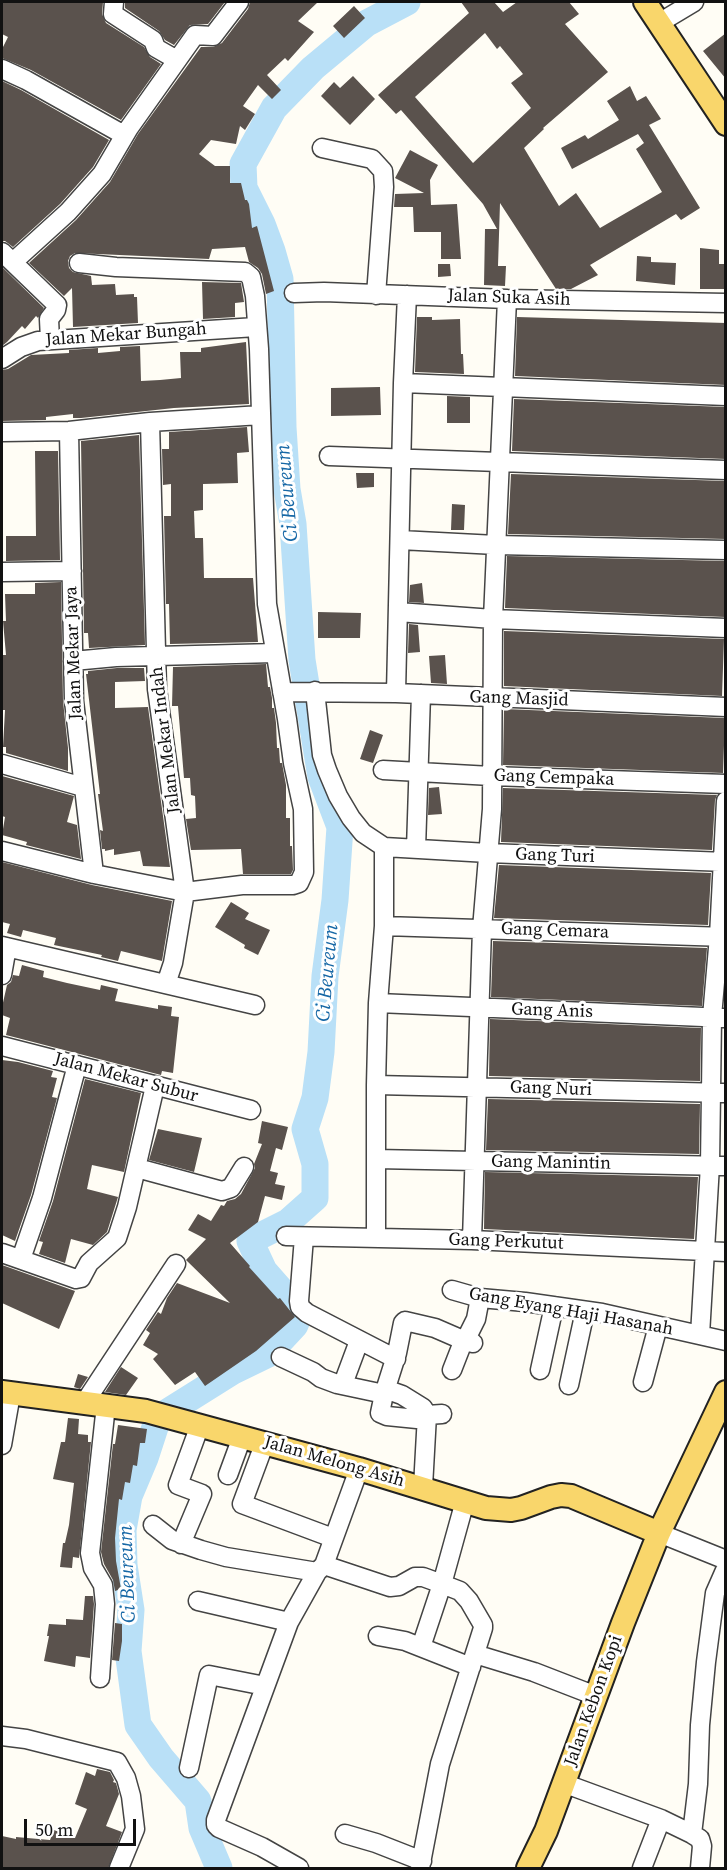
<!DOCTYPE html>
<style>
body{margin:0}
#map{position:relative;width:727px;height:1870px;overflow:hidden;background:#fffdf5;font-family:"Source Serif 4",serif}
canvas{display:block}
.frame{position:absolute;inset:0;border:3px solid #111;pointer-events:none}
.scale{position:absolute;left:24px;top:1819px;width:112px;height:27px;box-sizing:border-box;border:3px solid #111;border-top:0;padding-left:8px;font-size:18px;line-height:21px;white-space:nowrap;color:#111;-webkit-text-stroke:4px #fff;paint-order:stroke}
</style>
<div id="map">
<canvas width="727" height="1870"></canvas>
<div class="frame"></div>
<div class="scale">50 m</div>
</div>
<script>
const c = document.querySelector('canvas').getContext('2d');
c.lineJoin = 'round';
function toPath(rows) {
  const path = new Path2D();
  for (const r of rows) {
    path.moveTo(r[0], r[1]);
    for (let i = 2; i < r.length; i += 2) path.lineTo(r[i], r[i + 1]);
  }
  return path;
}
function strokePath(path, color, width, dash) {
  c.strokeStyle = color;
  c.lineWidth = width;
  c.lineCap = dash ? 'butt' : 'round';
  c.setLineDash(dash || []);
  c.stroke(path);
}
function fill(path, color) {
  c.fillStyle = color;
  c.fill(path, 'evenodd');
}
function label(font, color, halo, rows, align = 'center') {
  c.font = font + ' "Source Serif 4",serif';
  c.lineWidth = 6;
  c.setLineDash([]);
  c.textBaseline = 'middle';
  c.strokeStyle = halo;
  c.fillStyle = color;
  for (const [text, x, y, turn = 0] of rows) {
    c.save();
    c.translate(x, y);
    c.rotate((+turn || 0) * Math.PI / 180);
    c.textAlign = isNaN(turn) ? turn : align;
    if (halo) c.strokeText(text, 0, 0);
    c.fillText(text, 0, 0);
    c.restore();
  }
}
strokePath(toPath([
 [219,1868,202,1828,198,1801,161,1758,138,1725,128,1651,131,1610,124,1565,123,1530,129,1496,145,1458,158,1418,233,1371,268,1354,295,1325,300,1312,264,1271,250,1241,288,1222,315,1198,315,1164,305,1129,315,1098,321,1052,325,976,335,900,340,827,321,777,302,660,293,524,287,489,283,427,280,279,272,251,262,224,244,188,243,164,274,108,313,68,367,23,407,2]
]), '#b9e0f7', 27);
fill(toPath([
 [2,2,103,2,102,14,106,23,144,47,150,57,161,64,121,120,31,70,2,58,2,49,8,37,2,34],
 [125,2,225,2,208,24,190,25,174,45,165,40,159,31,125,8],
 [250,2,318,2,298,21,314,32,288,61,285,58,267,75,281,90,272,99,258,85,243,106,255,114,245,130,240,126,236,144,211,140,199,154,215,166,230,166,230,183,241,183,245,200,247,200,249,204,252,228,257,226,274,291,266,294,262,274,258,268,249,262,245,247,212,249,209,259,75,253,70,256,68,261,69,268,73,272,91,276,92,285,115,284,116,295,134,294,134,297,137,297,138,323,73,327,72,288,64,296,29,263,76,220,110,182,138,134,201,47,213,47,222,43,248,9],
 [461,2,494,2,503,12,517,2,569,2,579,14,565,24,608,72,543,128,544,129,524,148,559,206,576,193,600,228,662,192,636,149,644,143,638,134,572,169,561,148,585,135,588,139,619,120,607,101,630,86,637,101,646,96,661,119,649,125,700,208,681,220,676,214,590,265,598,275,571,289,556,289,500,203,498,266,506,266,505,286,484,285,485,229,497,229,483,204,401,110,396,114,378,95,469,13],
 [485,33,497,49,500,46,523,74,511,83,531,108,473,163,415,97],
 [354,6,365,18,344,38,333,26],
 [726,33,726,79,703,51],
 [353,76,375,99,350,125,321,96,334,82,340,88],
 [2,81,21,90,109,140,93,167,60,204,13,247,5,241,2,241],
 [410,150,438,165,430,180,431,205,457,204,461,259,441,259,441,232,414,232,413,207,394,207,395,194,424,193,395,178],
 [700,248,719,250,719,264,726,264,726,289,700,289],
 [637,256,651,257,651,262,676,263,675,285,636,281],
 [438,264,450,264,451,276,438,277],
 [2,267,44,308,38,318,36,316,25,329,22,326,7,342,2,346],
 [202,282,241,283,244,302,235,303,235,317,203,319],
 [417,317,432,317,432,320,460,319,461,354,463,354,464,374,415,372],
 [517,317,726,323,726,385,515,376],
 [246,342,249,404,174,408,81,418,73,418,73,414,46,417,46,420,2,421,2,370,8,369,31,355,69,353,69,350,98,348,98,353,120,351,120,347,140,346,141,381,160,380,181,378,180,352,201,352,201,348],
 [380,387,381,415,331,416,331,388],
 [447,396,470,397,470,423,447,423],
 [514,399,726,407,726,459,512,451],
 [247,427,249,452,237,453,238,483,203,484,203,510,194,511,195,538,203,538,204,578,253,578,258,642,170,644,169,604,166,604,164,516,171,516,171,484,163,485,162,449,169,449,169,432],
 [139,435,145,645,89,648,88,633,84,633,81,441],
 [35,451,58,451,60,560,6,561,6,536,36,536],
 [356,473,374,473,374,487,357,488],
 [511,474,726,481,726,539,508,534],
 [452,504,465,505,464,530,451,530],
 [507,556,726,561,725,617,505,608],
 [61,582,63,701,68,748,68,771,6,753,6,747,3,747,5,710,2,710,2,655,6,655,3,621,6,621,5,594,35,594,35,583],
 [422,583,424,603,409,602,410,585],
 [318,612,361,613,360,638,318,638],
 [409,624,418,625,420,652,408,653],
 [504,631,724,639,722,696,504,686],
 [445,655,447,684,431,683,429,656],
 [266,664,268,687,270,687,272,698,272,708,274,708,276,723,277,748,279,748,280,763,282,763,286,785,286,818,290,818,290,846,292,846,293,870,291,874,243,874,241,849,191,850,186,819,196,818,195,796,191,795,190,778,184,778,178,706,172,706,173,667],
 [117,668,144,668,145,681,115,682,115,708,148,707,170,867,143,866,140,851,114,855,114,849,105,851,105,849,102,849,100,830,103,831,98,794,100,794,86,674,88,674,88,671],
 [504,709,725,718,723,773,503,765],
 [370,730,383,735,373,763,360,759],
 [2,776,74,796,67,822,77,825,81,859,26,845,27,842,2,835,5,817,2,816],
 [439,787,442,814,428,815,429,788],
 [503,788,717,795,715,800,712,850,501,842],
 [2,862,92,885,172,901,162,961,121,951,118,961,101,957,102,955,54,945,56,938,23,930,21,937,7,933,10,924,2,922],
 [499,865,711,873,708,925,494,918],
 [231,902,249,913,245,919,270,930,258,955,244,948,245,945,215,927],
 [493,941,707,948,702,1006,491,997],
 [22,965,44,971,43,977,67,983,100,990,101,985,118,989,115,1001,158,1009,158,1005,172,1007,171,1016,179,1017,173,1073,162,1071,161,1075,6,1035,10,1018,2,1015,2,1007,7,985,11,982,13,975,19,976],
 [490,1019,701,1028,700,1081,489,1076],
 [2,1060,18,1062,53,1071,51,1077,57,1078,52,1097,57,1098,31,1195,15,1241,2,1235],
 [85,1079,141,1093,124,1172,92,1165,87,1189,118,1197,107,1232,93,1245,71,1239,65,1263,39,1254,43,1242,39,1241,53,1201],
 [488,1099,700,1104,699,1154,486,1150],
 [262,1121,288,1127,282,1150,276,1148,270,1171,278,1173,275,1184,285,1186,282,1200,265,1196,258,1222,230,1243,250,1266,249,1267,278,1299,280,1298,295,1317,256,1351,205,1386,195,1372,175,1385,153,1359,158,1354,143,1345,150,1333,146,1330,158,1312,161,1314,167,1298,177,1283,230,1303,186,1260,206,1239,188,1230,198,1214,211,1221,221,1205,224,1206,227,1201,235,1199,241,1194,255,1168,254,1164,262,1144,258,1143],
 [158,1129,202,1138,194,1172,149,1160],
 [485,1172,698,1177,694,1239,484,1229],
 [2,1265,75,1291,59,1329,2,1303],
 [121,1367,138,1378,126,1395,105,1392],
 [78,1374,88,1377,80,1389,74,1387],
 [68,1418,79,1419,78,1434,88,1435,88,1442,91,1442,79,1558,73,1557,72,1568,60,1567,63,1543,65,1543,69,1525,74,1483,53,1479,61,1442,65,1442],
 [118,1425,147,1429,145,1443,140,1443,137,1466,133,1465,130,1483,125,1482,122,1500,119,1499,115,1538,116,1561,121,1589,115,1591,113,1580,104,1564,101,1552,113,1444,115,1444],
 [85,1596,93,1596,94,1604,90,1658,76,1656,75,1667,44,1661,49,1636,47,1636,49,1624,66,1625,66,1619,83,1620],
 [115,1623,122,1624,122,1641,119,1661,112,1660],
 [97,1769,110,1772,114,1780,113,1782,116,1783,119,1794,106,1826,122,1832,108,1869,2,1869,2,1836,16,1839,16,1837,50,1840,54,1830,75,1838,87,1809,75,1804,86,1772,95,1776]
]), '#5a524d');
const minor = toPath([
 [114,2,113,14,153,40,156,48,177,60],
 [659,23,694,2],
 [2,69,26,80,124,135],
 [322,148,372,159,383,171,384,187,376,295],
 [2,252,57,305,56,310,49,319,50,340],
 [13,262,68,212,102,174,129,128,195,35,213,36,239,2],
 [294,293,324,292,507,299,726,303],
 [2,359,21,347,38,341,256,327],
 [403,383,726,396],
 [150,422,157,689,185,892,173,963,166,984],
 [69,431,74,701,94,874],
 [2,432,69,431,150,422,261,415],
 [329,456,726,470],
 [400,540,496,545,726,550],
 [2,572,72,571],
 [398,612,493,619,726,628],
 [73,661,116,657,275,653],
 [315,691,322,755,327,770,338,796,351,818,363,833,384,847],
 [282,692,396,693,726,707],
 [396,693,403,383,407,295],
 [2,764,83,787],
 [383,770,491,776,726,784],
 [384,847,488,853,726,862],
 [416,849,421,694],
 [2,851,94,874,185,892,242,885,293,885,299,883,304,872,303,809,293,763,287,719,267,604,259,349,255,296,251,277,245,272,116,267,79,263],
 [384,926,726,937],
 [2,946,255,1005],
 [2,975,7,947],
 [378,1003,726,1018],
 [2,1046,251,1110],
 [376,1085,726,1093],
 [376,1159,726,1166],
 [137,1168,222,1191,231,1188,244,1167],
 [286,1236,472,1240,726,1252],
 [304,1237,299,1301,300,1307,307,1313,396,1359],
 [376,1238,376,1085,378,1003,384,926,384,847],
 [472,1240,482,929,492,809,493,619,507,299],
 [2,1253,76,1279,81,1278,89,1263,117,1238,127,1207,155,1086],
 [21,1259,42,1198,77,1065],
 [452,1290,480,1298,525,1302,602,1313,726,1341],
 [700,1335,710,1165,712,1017,719,936,726,801],
 [281,1357,313,1372,321,1378,337,1384,384,1394],
 [452,1370,461,1347,465,1341,473,1343],
 [540,1370,554,1306],
 [643,1382,658,1326],
 [343,1384,359,1341],
 [569,1385,585,1311],
 [385,1389,402,1395,423,1408,427,1415,442,1414],
 [85,1402,176,1264],
 [427,1420,387,1416,380,1413,384,1394,397,1353,403,1323,405,1321,435,1328,465,1341,476,1319,480,1298],
 [265,1442,242,1504,333,1538],
 [2,1445,11,1394],
 [228,1475,242,1437],
 [423,1487,427,1415],
 [153,1525,172,1540,201,1550,226,1557,317,1572],
 [659,1533,726,1560],
 [181,1544,202,1494,178,1485,200,1425],
 [324,1565,390,1587,399,1586,415,1577,423,1577,442,1584,460,1591,469,1601,483,1625,483,1628,440,1764,420,1868],
 [198,1601,289,1622],
 [378,1636,405,1641,471,1667],
 [421,1647,442,1584,465,1501],
 [475,1654,534,1672,596,1696],
 [100,1678,105,1604,103,1585,93,1568,90,1553,106,1405],
 [2,1736,26,1739,117,1762,126,1778,131,1796,135,1829,119,1868],
 [189,1768,209,1675,265,1686],
 [563,1783,661,1819,692,1834,700,1839,702,1846,700,1868],
 [345,1834,376,1843,422,1861],
 [692,1834,698,1784,700,1725,706,1662,715,1593,726,1568],
 [299,1868,262,1847,219,1828,216,1825,216,1820,289,1622,317,1572,324,1565,359,1469],
 [642,1868,661,1819]
]);
const major = toPath([
 [645,2,726,124],
 [2,1392,146,1411,359,1469,486,1508,511,1510,521,1508,551,1497,561,1495,571,1496,659,1533],
 [528,1868,546,1831,623,1623,659,1533,726,1392]
]);
strokePath(minor, '#444', 21);
strokePath(major, '#222', 26);
strokePath(minor, '#fff', 18);
strokePath(major, '#f9d66b', 22);
label('18px', '#111', '#fff', [
 ["Jalan Suka Asih",509,298,2],
 ["Jalan Mekar Bungah",126,335,-4],
 ["Jalan Mekar Jaya",74,653,-92],
 ["Gang Masjid",519,699,2],
 ["Jalan Mekar Indah",166,740,-97],
 ["Gang Cempaka",554,778,2],
 ["Gang Turi",555,856,2],
 ["Gang Cemara",555,931,2],
 ["Gang Anis",552,1011,2],
 ["Jalan Mekar Subur",126,1078,15],
 ["Gang Nuri",551,1089,2],
 ["Gang Manintin",551,1163,1],
 ["Gang Perkutut",506,1242,2],
 ["Gang Eyang Haji Hasanah",571,1312,10],
 ["Jalan Melong Asih",334,1462,16],
 ["Jalan Kebon Kopi",594,1701,-70]
]);
label('italic 20px', '#1768a6', '#fff', [
 ["Ci Beureum",288,493,-95],
 ["Ci Beureum",328,973,-85],
 ["Ci Beureum",128,1574,-92]
]);
</script>
